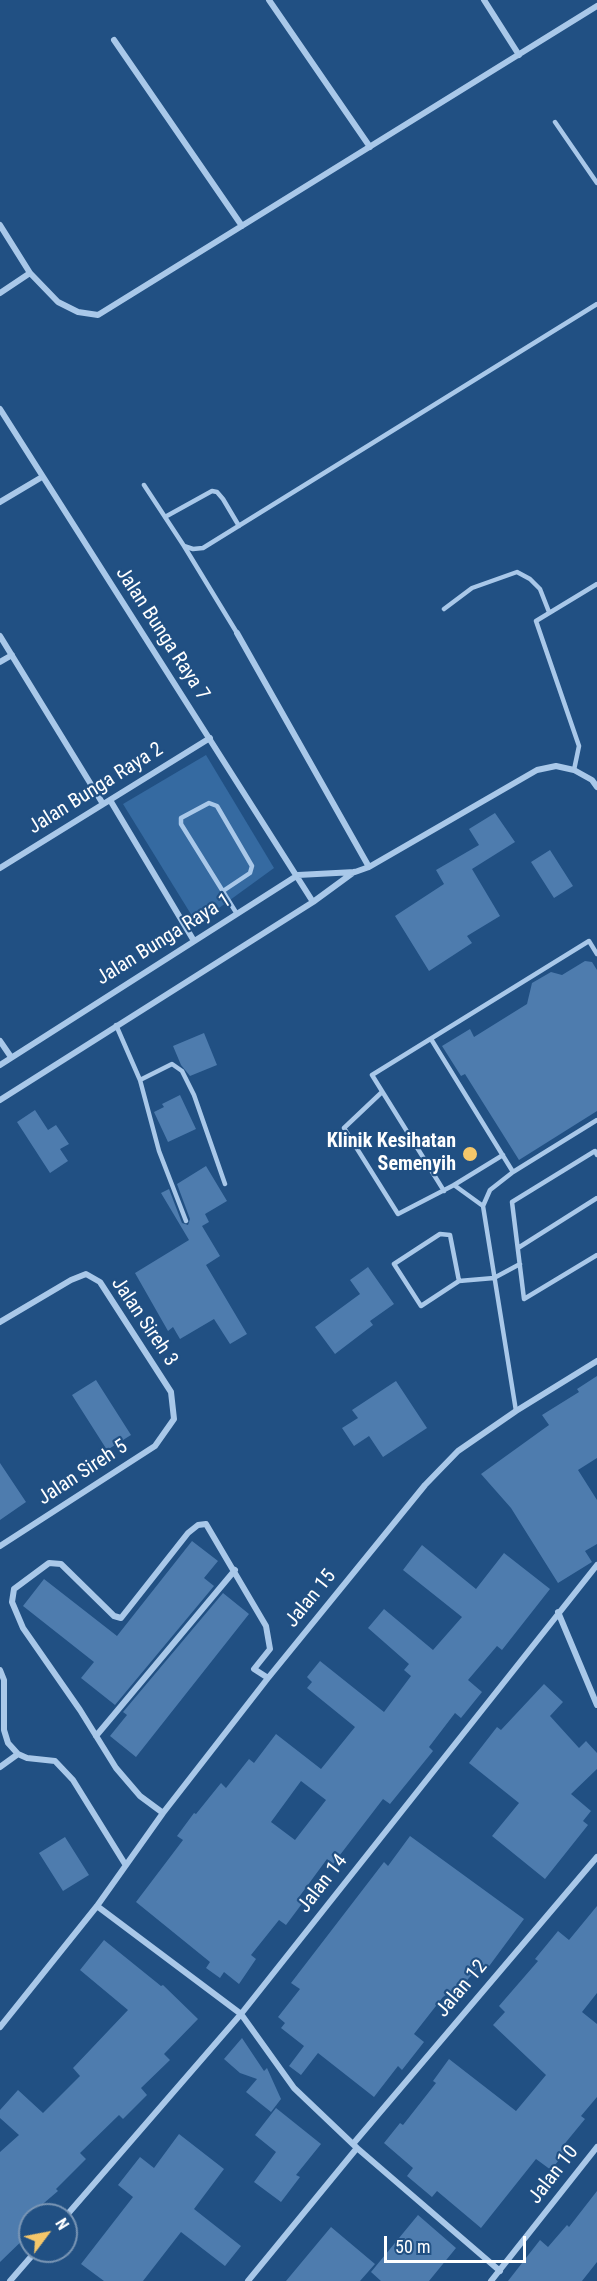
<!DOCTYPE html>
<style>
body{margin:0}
#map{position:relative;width:597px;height:2281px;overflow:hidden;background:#215083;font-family:"Roboto Condensed",sans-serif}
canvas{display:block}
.north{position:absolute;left:18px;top:2203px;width:60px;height:60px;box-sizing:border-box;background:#215083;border:2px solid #7a96b5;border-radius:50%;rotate:58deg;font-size:16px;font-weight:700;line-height:24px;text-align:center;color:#fff}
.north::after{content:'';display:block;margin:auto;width:21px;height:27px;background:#f5c76a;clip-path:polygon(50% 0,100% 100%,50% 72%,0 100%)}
.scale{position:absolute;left:384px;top:2236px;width:142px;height:27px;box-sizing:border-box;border:3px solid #fff;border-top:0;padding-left:8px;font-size:18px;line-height:21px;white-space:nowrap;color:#fff;-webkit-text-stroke:4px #215083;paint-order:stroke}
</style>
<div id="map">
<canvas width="597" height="2281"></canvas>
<div class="north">N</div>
<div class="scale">50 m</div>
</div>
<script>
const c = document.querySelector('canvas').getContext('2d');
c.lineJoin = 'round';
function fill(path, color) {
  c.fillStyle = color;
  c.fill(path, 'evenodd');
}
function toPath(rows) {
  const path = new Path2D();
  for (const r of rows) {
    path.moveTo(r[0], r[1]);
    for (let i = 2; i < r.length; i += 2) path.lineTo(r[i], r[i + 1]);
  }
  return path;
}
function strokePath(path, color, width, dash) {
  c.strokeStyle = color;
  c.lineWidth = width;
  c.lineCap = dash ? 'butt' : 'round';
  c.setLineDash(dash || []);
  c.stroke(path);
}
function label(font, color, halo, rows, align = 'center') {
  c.font = font + ' "Roboto Condensed",sans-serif';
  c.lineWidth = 4.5;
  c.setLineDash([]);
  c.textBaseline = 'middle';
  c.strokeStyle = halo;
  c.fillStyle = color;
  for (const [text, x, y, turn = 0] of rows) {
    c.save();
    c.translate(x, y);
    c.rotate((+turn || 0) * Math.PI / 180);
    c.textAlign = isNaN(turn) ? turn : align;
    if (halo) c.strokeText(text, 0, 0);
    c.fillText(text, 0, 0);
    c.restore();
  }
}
fill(toPath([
 [206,755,274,868,197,924,123,804]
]), '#356aa1');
fill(toPath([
 [495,813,515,842,472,869,500,916,467,936,472,943,429,971,395,916,444,884,436,870,479,845,469,829],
 [550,850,573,886,554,898,531,862],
 [585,961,592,962,597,970,597,1111,519,1160,465,1074,461,1076,442,1046,470,1029,474,1037,527,1004,532,983,551,972,562,975],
 [204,1033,217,1065,190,1076,181,1065,173,1046],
 [180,1095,196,1129,168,1142,154,1112,164,1107,162,1104],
 [35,1110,48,1130,56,1125,69,1144,60,1149,68,1161,50,1173,17,1122],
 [206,1166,227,1201,205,1214,209,1222,202,1226,220,1256,206,1265,247,1334,230,1344,214,1319,180,1339,173,1327,168,1331,135,1273,189,1240,161,1193,169,1189,182,1223,188,1225,190,1219,177,1184],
 [368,1267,394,1304,370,1321,373,1325,335,1354,315,1327,360,1294,350,1280],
 [597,1376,597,1458,578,1470,597,1500,597,1544,585,1551,592,1562,558,1583,511,1508,481,1474,549,1425,542,1415,579,1392,577,1389],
 [96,1380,131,1435,107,1450,72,1395],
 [396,1381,427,1428,383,1457,369,1436,354,1446,342,1428,358,1418,352,1410],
 [0,1463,26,1502,0,1520],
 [192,1541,218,1561,204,1578,214,1586,115,1705,81,1678,94,1662,23,1606,44,1579,117,1636],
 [422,1545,476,1589,504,1553,550,1589,502,1650,497,1646,468,1680,482,1692,461,1718,455,1713,429,1747,433,1751,390,1804,383,1799,333,1864,327,1859,299,1897,304,1901,286,1925,279,1920,251,1955,256,1959,239,1984,224,1972,220,1978,206,1968,210,1962,136,1902,183,1840,177,1836,194,1813,196,1814,221,1783,226,1788,249,1759,254,1763,276,1734,321,1769,355,1727,307,1688,312,1682,307,1677,320,1661,384,1712,411,1676,404,1670,409,1664,368,1628,384,1609,433,1650,462,1617,403,1570],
 [301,1781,326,1800,295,1840,271,1822],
 [223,1593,249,1614,136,1757,110,1736,127,1715,123,1712],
 [544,1684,563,1702,550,1716,579,1748,586,1741,597,1753,597,1769,571,1794,591,1811,583,1821,588,1825,545,1879,492,1836,519,1803,469,1763,497,1727,501,1730],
 [410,1836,524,1919,484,1973,478,1967,454,1996,449,1993,443,1997,414,2034,424,2042,402,2070,398,2066,374,2097,318,2053,301,2075,289,2066,304,2046,281,2028,285,2023,278,2017,300,1989,291,1983,384,1862,388,1866],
 [65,1837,89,1875,63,1891,39,1853],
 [597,1906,597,1993,582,2012,597,2024,597,2097,581,2116,585,2119,562,2147,566,2151,551,2170,536,2159,481,2228,437,2191,432,2197,407,2176,413,2168,384,2143,400,2123,403,2125,436,2083,433,2081,449,2059,516,2111,546,2075,493,2025,505,2012,499,2006,538,1961,535,1959,558,1931,569,1940],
 [104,1940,161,1986,163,1985,198,2019,164,2054,170,2060,141,2088,147,2095,123,2119,119,2115,80,2153,86,2159,56,2189,58,2191,30,2215,30,2233,0,2262,0,2152,19,2135,0,2118,0,2110,18,2090,43,2113,80,2076,73,2068,128,2010,80,1970],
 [242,2038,264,2071,267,2068,281,2099,271,2112,246,2092,257,2079,240,2073,224,2059],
 [276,2108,321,2144,296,2175,300,2177,281,2202,254,2182,276,2152,255,2135],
 [179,2134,224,2169,194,2209,241,2246,225,2266,181,2232,143,2281,104,2281,81,2264,133,2197,118,2185,140,2157,154,2168],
 [597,2191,597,2262,582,2281,508,2281,540,2240,548,2247,567,2225,569,2227],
 [418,2215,456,2248,429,2281,381,2281,371,2272],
 [331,2227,375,2264,360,2281,286,2281]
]), '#4e7cae');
strokePath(toPath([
 [555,122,597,183],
 [144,485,184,546,193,549,203,548,597,304],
 [165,517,212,491,217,492,223,499,239,526],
 [184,546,237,633],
 [444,609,472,588,517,572,530,579,540,589,549,612],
 [574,770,579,746,536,621,597,584],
 [223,891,250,873,252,866,217,806,209,803,181,818,181,824,237,914],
 [116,1025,140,1080,159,1151,186,1221],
 [431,1039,513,1172],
 [140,1080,172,1064,182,1071,194,1095,225,1184],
 [382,1092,344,1128,398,1214,454,1185,503,1155],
 [597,1155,595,1151,512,1202,524,1299,597,1255],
 [454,1185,483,1206],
 [444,1191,372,1075,589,941,597,954],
 [518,1248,597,1198],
 [459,1281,421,1306,394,1264,440,1234,450,1235,459,1281,494,1278,520,1264],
 [516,1411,483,1206,490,1190,513,1172,597,1120]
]), '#a9c8e9', 4.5);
strokePath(toPath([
 [269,0,370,147],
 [484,0,519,55],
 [114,40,242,226],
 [0,225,30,273,58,302,78,312,98,315,597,6],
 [0,293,30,273],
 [0,409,313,902],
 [0,502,42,477],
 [237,633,369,867],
 [0,636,103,804],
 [0,662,12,655],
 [110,800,194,941],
 [0,868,210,738],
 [0,1041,11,1057],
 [0,1065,298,875,355,872,369,867,537,770,556,766,574,770,592,780,597,787],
 [0,1100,313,902,354,872],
 [0,1322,71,1280,86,1274,100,1282,171,1392,174,1419,155,1446,0,1546],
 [558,1612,597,1705],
 [0,1670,4,1680,4,1730,8,1743,18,1754,27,1758,55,1761,73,1780,125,1864],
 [96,1736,235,1570],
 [0,1767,18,1754],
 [163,1813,140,1796,116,1768,80,1710,23,1628,12,1602,14,1589,49,1563,61,1564,114,1616,121,1618,188,1533,198,1525,206,1524,266,1626,270,1649,254,1669,268,1678],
 [97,1906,241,2014,294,2088,357,2148,500,2271],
 [0,2027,97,1906,163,1813,268,1678,425,1485,458,1451,516,1411,597,1361],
 [353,2144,597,1857],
 [66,2216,241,2014,597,1565],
 [10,2281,36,2251],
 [248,2281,357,2148],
 [491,2281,597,2147]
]), '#a9c8e9', 6);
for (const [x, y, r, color] of [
 [470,1154,8,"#f5c76a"]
]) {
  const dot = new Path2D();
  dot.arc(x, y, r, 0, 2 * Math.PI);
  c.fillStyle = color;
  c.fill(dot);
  strokePath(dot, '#215083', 2);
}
label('20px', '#fff', '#215083', [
 ["Jalan Bunga Raya 7",162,634,57],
 ["Jalan Bunga Raya 2",96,789,-32],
 ["Jalan Bunga Raya 1",164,940,-32],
 ["Jalan Sireh 3",144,1322,56],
 ["Jalan Sireh 5",83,1473,-33],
 ["Jalan 15",311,1599,-51],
 ["Jalan 14",323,1884,-52],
 ["Jalan 12",462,1989,-50],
 ["Jalan 10",554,2175,-52]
]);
label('bold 20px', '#fff', '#215083', [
 ["Klinik Kesihatan",456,1142],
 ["Semenyih",456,1165]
], 'right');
</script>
